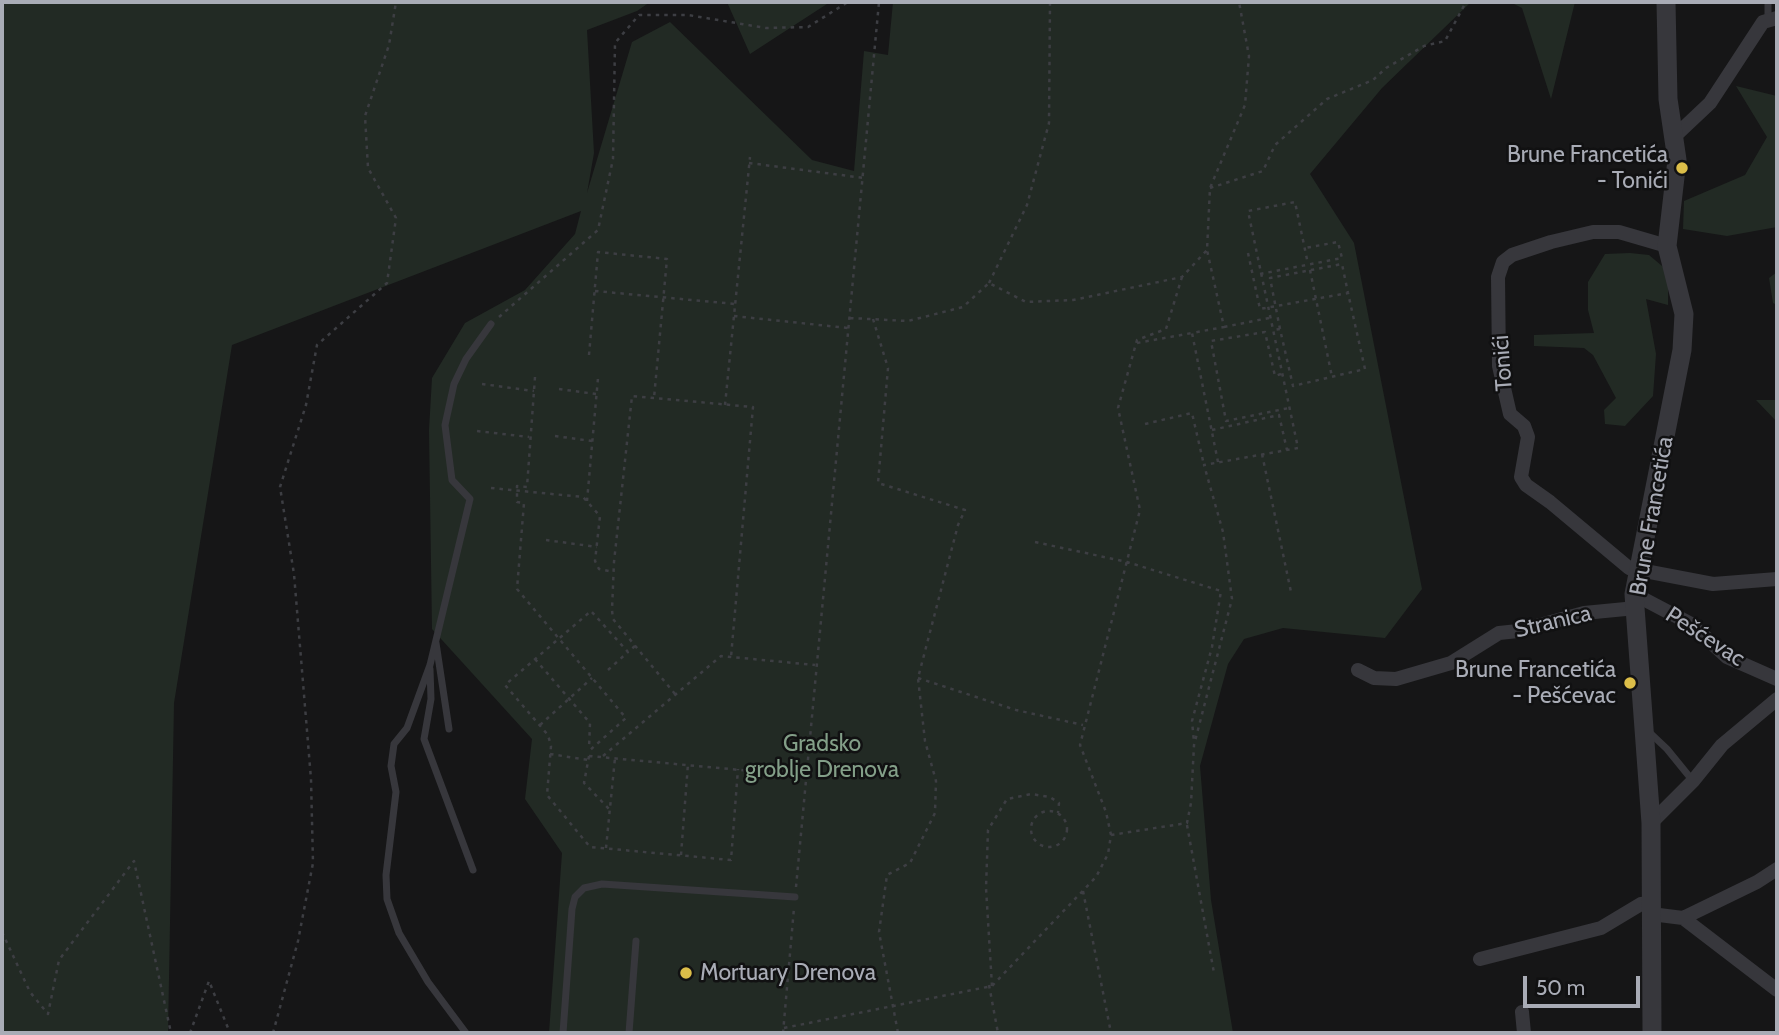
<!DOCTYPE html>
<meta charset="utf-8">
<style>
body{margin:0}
#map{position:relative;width:1779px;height:1035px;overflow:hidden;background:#161617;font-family:Cabin,sans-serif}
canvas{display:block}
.frame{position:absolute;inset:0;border:4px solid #a9acb6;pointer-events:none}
.scale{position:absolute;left:1523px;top:976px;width:117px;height:32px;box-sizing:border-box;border:4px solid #a9acb6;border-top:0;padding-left:9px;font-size:21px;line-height:24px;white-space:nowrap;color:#a9acb6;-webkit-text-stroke:5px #111112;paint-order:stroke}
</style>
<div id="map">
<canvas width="1779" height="1035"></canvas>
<div class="frame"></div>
<div class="scale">50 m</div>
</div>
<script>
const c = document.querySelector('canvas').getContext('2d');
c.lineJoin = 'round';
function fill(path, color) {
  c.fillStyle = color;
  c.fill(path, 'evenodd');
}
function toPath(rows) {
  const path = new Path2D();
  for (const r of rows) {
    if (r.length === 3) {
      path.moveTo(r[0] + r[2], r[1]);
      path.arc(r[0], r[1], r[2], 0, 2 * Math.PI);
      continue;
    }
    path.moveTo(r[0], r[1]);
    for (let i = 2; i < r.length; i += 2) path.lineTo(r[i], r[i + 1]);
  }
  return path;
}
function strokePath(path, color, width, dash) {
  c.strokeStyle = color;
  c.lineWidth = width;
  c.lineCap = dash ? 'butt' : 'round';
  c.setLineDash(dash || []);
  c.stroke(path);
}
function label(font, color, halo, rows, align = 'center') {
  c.font = font + ' Cabin,sans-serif';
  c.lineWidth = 5;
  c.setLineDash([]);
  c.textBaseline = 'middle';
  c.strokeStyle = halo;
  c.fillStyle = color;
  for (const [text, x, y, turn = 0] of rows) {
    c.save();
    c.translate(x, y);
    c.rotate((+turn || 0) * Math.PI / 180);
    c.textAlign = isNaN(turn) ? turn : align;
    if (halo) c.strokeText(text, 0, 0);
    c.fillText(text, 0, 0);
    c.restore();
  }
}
fill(toPath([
 [2,2,650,2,637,11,587,30,594,153,587,193,632,42,670,22,812,160,854,171,864,51,888,55,893,2,1471,2,1382,88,1310,174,1354,243,1422,589,1385,638,1283,628,1244,639,1228,664,1200,766,1211,900,1233,1033,549,1033,562,853,525,799,532,739,432,629,429,430,432,378,465,323,525,290,575,234,581,211,232,345,174,703,168,1033,2,1033],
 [727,2,830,2,750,54],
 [1510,2,1575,2,1551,99,1522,8],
 [1736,86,1777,96,1777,227,1727,236,1683,229,1684,201,1745,175,1767,137],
 [1630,253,1649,255,1668,271,1668,305,1646,299,1656,354,1653,396,1625,426,1605,424,1604,410,1616,398,1593,355,1584,348,1534,346,1534,335,1594,333,1588,310,1588,282,1605,254],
 [1777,272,1777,305,1773,303,1769,278],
 [1756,400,1777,400,1777,422]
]), '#222a24');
strokePath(toPath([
 [749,163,864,178],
 [1210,188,1263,171,1275,145,1327,99,1373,80,1386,68,1424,46,1445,41,1466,2],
 [1248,253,1260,309,1348,293,1365,369,1293,386,1280,329,1272,330],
 [1310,270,1332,377],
 [1260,274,1342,258,1338,242,1305,248],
 [989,283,1027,205,1049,123,1050,2],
 [595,291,735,304],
 [734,316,848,328],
 [499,317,598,230,613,159,615,43,639,15,688,15,766,28,808,27,848,2],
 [850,318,908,321,963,307,989,283,1026,302,1073,300,1182,277,1207,250],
 [873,319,888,368,878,483,965,510,958,525,918,678,925,741,936,781,935,813,910,863,887,875,879,932,898,1033],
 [1224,327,1269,318],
 [1280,329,1270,278,1342,264,1348,293],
 [1137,343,1192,333],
 [589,355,598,252,667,259,654,398],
 [1281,374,1275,376,1265,332,1211,341,1226,421,1289,408],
 [535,377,527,487,517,486,517,502,524,503,517,589,626,718,589,751],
 [482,384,534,391],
 [559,389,596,394],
 [725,405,750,157],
 [1145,424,1192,413,1204,465],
 [1212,430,1279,415,1287,450],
 [477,431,529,437],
 [555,436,592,441],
 [1262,454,1291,592],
 [1218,462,1192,333,1224,327,1207,250,1210,188,1245,105,1249,56,1239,2],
 [491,488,583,497,600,516,595,561,599,569,613,572],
 [587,501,598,378],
 [546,540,597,547],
 [1035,542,1127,562,1221,591,1212,647,1192,721,1194,742],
 [635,646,628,652,591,611,505,685,548,735,551,746,547,795,590,847,731,860,738,769],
 [535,659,590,723,589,749],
 [608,670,628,652],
 [918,678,1016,710,1083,725],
 [675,694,613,619,612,610,614,562,632,396,753,407,731,657],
 [540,725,592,678],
 [550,754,588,760],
 [589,756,805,776],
 [589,756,584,783,609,809],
 [603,756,721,656,815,665],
 [1049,829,18],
 [1187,825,1214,973],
 [1111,835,1187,823,1191,803,1194,745,1232,599,1223,532,1204,465,1298,448,1248,211,1295,202,1308,264],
 [606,848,615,758],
 [681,855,688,764],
 [796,887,879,2],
 [1083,891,1111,1033],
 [2,932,30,992,48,1014,59,960,134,861,171,1033],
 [989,985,998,1033],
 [992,986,986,888,988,830,1007,799,1031,794,1050,797,1059,803,1058,813],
 [784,1028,992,986,1096,877,1108,854,1111,835,1106,812,1080,745,1140,510,1118,408,1137,340,1166,329,1182,277],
 [190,1033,209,981,230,1033],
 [273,1033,298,941,313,863,311,779,294,574,280,487,306,405,317,345,387,283,396,218,368,168,365,116,389,45,396,2],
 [783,1033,794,908]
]), '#3d3e43', 2.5, [3.5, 5]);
strokePath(toPath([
 [1768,2,1768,18],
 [436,643,449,729],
 [430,669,431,699,424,739,473,870],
 [1649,732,1667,749,1693,781],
 [466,1033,428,982,399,933,387,899,386,875,396,792,391,766,394,744,407,728,430,665,470,499,452,480,445,425,454,384,466,359,491,324],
 [563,1033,572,909,575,897,584,888,602,884,795,897],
 [629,1033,636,941]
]), '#37373c', 7);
strokePath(toPath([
 [1675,136,1710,103,1763,22,1777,18],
 [1667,246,1619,232,1593,232,1551,242,1512,255,1503,262,1498,277,1499,366,1510,414,1524,426,1528,437,1521,477,1526,485,1550,502,1629,568,1713,584,1777,579],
 [1634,594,1691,624,1727,657,1777,679],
 [1358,670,1374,678,1396,679,1451,663,1499,633,1518,631,1584,613,1636,608],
 [1651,823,1693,781,1722,745,1777,699],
 [1651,914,1683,918,1777,990],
 [1683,918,1757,882,1777,869],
 [1480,959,1601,928,1641,904,1652,903],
 [1522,1012,1524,1033]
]), '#37373c', 14);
strokePath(toPath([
 [1652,1033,1651,823,1634,594,1682,350,1684,314,1667,246,1677,160,1668,99,1666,2]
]), '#37373c', 19);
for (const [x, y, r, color] of [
 [1682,168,7,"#dcbe49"],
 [1630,683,7,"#dcbe49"],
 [686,973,7,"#dcbe49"]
]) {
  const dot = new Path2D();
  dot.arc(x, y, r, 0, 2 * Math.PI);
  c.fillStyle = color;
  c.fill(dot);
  strokePath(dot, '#111112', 2.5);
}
label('23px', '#a9acb6', '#111112', [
 ["Brune Francetića",1668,155],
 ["- Tonići",1668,181],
 ["Brune Francetića",1616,670],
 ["- Pešćevac",1616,696],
 ["Mortuary Drenova",700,973,"left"]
], 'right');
label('23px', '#a9acb6', '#111112', [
 ["Tonići",1503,363,-94],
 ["Brune Francetića",1652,516,-80],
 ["Stranica",1553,622,-13],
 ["Pešćevac",1705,637,33]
]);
label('23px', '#839f88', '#111112', [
 ["Gradsko",822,744],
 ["groblje Drenova",822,770]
]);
</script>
